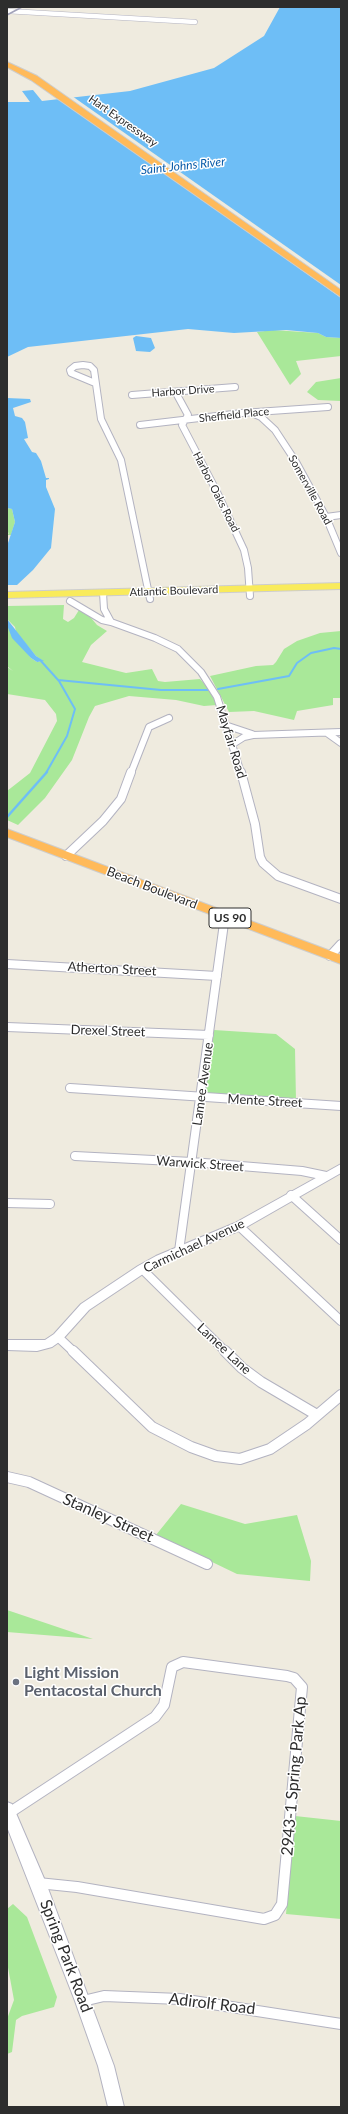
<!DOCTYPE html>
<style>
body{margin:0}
#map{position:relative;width:348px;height:2114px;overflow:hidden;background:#efebdf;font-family:Lato,sans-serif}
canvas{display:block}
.frame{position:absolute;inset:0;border:8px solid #2d2d2d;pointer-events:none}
</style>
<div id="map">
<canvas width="348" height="2114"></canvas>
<div class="frame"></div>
</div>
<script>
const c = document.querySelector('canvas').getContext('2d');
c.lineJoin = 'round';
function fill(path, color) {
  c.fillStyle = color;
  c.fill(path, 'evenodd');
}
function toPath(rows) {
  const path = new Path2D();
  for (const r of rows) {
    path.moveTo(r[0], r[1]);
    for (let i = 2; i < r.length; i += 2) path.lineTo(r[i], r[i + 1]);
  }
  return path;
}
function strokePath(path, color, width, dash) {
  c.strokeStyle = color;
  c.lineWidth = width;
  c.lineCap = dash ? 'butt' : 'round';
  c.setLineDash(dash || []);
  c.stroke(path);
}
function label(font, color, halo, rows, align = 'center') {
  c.font = font + ' Lato,sans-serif';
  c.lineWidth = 3;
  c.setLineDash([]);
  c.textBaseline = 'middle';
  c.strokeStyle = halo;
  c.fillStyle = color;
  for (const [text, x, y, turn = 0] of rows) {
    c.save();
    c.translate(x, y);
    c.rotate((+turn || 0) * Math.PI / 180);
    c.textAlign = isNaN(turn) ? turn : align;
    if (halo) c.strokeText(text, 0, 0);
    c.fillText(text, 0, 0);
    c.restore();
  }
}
fill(toPath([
 [273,330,318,333,326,337,341,338,341,356,296,361,301,374,290,385,257,332],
 [341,378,341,401,318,400,307,392,316,382],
 [7,508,12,509,15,522,11,535,7,535,9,533,7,532],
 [64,605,63,619,68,622,74,618,79,610,87,613,97,625,107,631,91,645,82,662,126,673,152,669,158,681,165,682,200,679,208,688,217,705,204,706,176,700,129,696,95,706,89,717,72,760,45,798,18,825,7,820,7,791,30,773,57,721,56,714,45,700,7,694,7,667,13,671,7,666,7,625,31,658,37,662,43,661,36,656,16,632,15,627,7,619,7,606],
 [341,631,341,698,333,698,333,705,297,711,294,720,254,711,229,712,210,676,256,666,273,665,276,662,284,649,297,641,320,633],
 [214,1030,276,1034,295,1049,296,1101,208,1095,206,1089],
 [181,1504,245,1524,297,1515,311,1561,310,1581,237,1574,156,1535],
 [7,1610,93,1639,7,1632],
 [295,1816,341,1821,341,1919,286,1914],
 [13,1904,27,1917,57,1997,54,2007,22,2016,16,2020,12,2052,7,2054,7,2019,14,2000,7,1962,7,1909]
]), '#a9e899');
fill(toPath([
 [280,7,341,7,341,338,326,337,318,333,286,330,234,333,188,329,28,347,7,357,7,102,30,102,22,91,33,90,42,101,130,91,214,68,264,36],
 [136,336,151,338,155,348,150,352,136,351,133,338],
 [7,398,30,399,31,402,13,408,15,416,22,418,25,422,28,438,24,439,32,452,36,453,41,461,46,478,49,478,49,479,46,480,46,487,55,509,51,548,33,570,17,585,7,585,7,546,15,522,12,509,7,508],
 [7,619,36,656,44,661,37,662,31,658,12,638,7,625]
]), '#6ebef6');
fill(toPath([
 [72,96,341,285,341,298,58,97]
]), '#efebdf');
strokePath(toPath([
 [41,661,59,681,75,709,67,736,46,773],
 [58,680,161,690,210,690],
 [218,689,289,676,297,663,311,653,334,648,341,649]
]), '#6ebef6', 2);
strokePath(toPath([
 [7,817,47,772]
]), '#6ebef6', 2.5);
const streetFar3 = toPath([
 [7,11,195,22]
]);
const streetFar2 = toPath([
 [95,383,71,373,70,370,75,366,83,365,90,366,94,370,101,419,121,460,150,599],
 [176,393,188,415,182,425,216,490,244,550,248,568,250,596],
 [132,395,235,387],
 [252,413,261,417,275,430,296,462,326,517,341,553],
 [140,425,242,413,328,407],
 [326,517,341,515],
 [103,593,104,609,111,622,155,638,178,649,201,672,217,697,241,773],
 [70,601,102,620,111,622],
 [228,726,252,734],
 [327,733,341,743],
 [233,744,244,737,253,735,341,732],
 [131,773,149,727,169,718]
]);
const streetFar1 = toPath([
 [241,772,255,824,260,857,263,863,278,876,341,899],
 [66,856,103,821,121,799,131,772],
 [330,956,341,944],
 [7,964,217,976],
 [7,1027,209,1035],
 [70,1088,341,1106],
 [75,1156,192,1162,302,1171,326,1176],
 [291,1195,341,1240],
 [7,1203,50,1204],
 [239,1226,341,1321],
 [179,1251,225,916],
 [142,1269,226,1352],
 [58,1337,74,1352]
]);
const street = toPath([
 [73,1351,152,1427,191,1447,216,1456,240,1459,270,1449,307,1424,341,1395],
 [225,1351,242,1368,261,1382,317,1415],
 [7,1477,29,1482,207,1564],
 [9,1813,155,1717,164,1705,172,1667,183,1662,287,1676,294,1678,302,1687,282,1904,275,1915,264,1919,77,1887,38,1883],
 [83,2001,104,1996,180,1999,341,2024]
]);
const secondary = toPath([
 [341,1164,341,1173,243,1229,164,1262,146,1272,89,1310,62,1340,52,1347,37,1351,7,1350,7,1340,45,1340,54,1334,81,1304,138,1266,156,1256,235,1223,341,1164],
 [7,1802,12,1804,46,1883,114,2066,124,2107,108,2107,98,2066,75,2001,7,1827,7,1802]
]);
const primary = toPath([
 [341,583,341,589,7,598,7,592,341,583]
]);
const highway = toPath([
 [7,62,37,76,341,290,341,297,31,80,7,67,7,62],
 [7,829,341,955,341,964,7,837,7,829]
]);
strokePath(streetFar3, '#b3b3c1', 5.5);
strokePath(streetFar2, '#b3b3c1', 8);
strokePath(streetFar1, '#b3b3c1', 10);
strokePath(street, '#b3b3c1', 12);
strokePath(secondary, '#b3b3c1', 2);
strokePath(primary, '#cdcdcd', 2);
strokePath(highway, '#cdcdcd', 2);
strokePath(streetFar3, '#fff', 4.5);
strokePath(streetFar2, '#fff', 6);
strokePath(streetFar1, '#fff', 8);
strokePath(street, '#fff', 10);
fill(secondary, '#fff');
fill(primary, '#f9eb5b');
fill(highway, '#ffba5a');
strokePath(toPath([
 [7,15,22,7]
]), '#a1a1b8', 1.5);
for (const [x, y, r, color] of [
 [16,1682,4,"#6b7280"]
]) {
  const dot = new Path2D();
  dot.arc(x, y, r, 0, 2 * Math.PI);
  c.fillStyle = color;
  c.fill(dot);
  strokePath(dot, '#fff', 1.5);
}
label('11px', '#2d2d2d', '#fff', [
 ["Hart Expressway",123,121,35],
 ["Harbor Drive",183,391,-4],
 ["Sheffield Place",234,415,-6],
 ["Somerville Road",310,490,61],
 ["Harbor Oaks Road",216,492,63],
 ["Atlantic Boulevard",174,591,-2]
]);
label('italic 12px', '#0659a8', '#fff', [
 ["Saint Johns River",183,166,-6]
]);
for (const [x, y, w] of [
 [230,918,42]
]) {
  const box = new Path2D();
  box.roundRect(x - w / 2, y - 10, w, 20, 3);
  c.fillStyle = '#fff';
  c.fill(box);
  strokePath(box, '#2d2d2d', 1);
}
label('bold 12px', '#2d2d2d', null, [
 ["US 90",230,918]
]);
label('13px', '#2d2d2d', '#fff', [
 ["Mayfair Road",231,742,73],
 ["Beach Boulevard",152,888,21],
 ["Atherton Street",112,969,3],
 ["Drexel Street",108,1031,2],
 ["Lamee Avenue",203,1084,-82],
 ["Mente Street",265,1101,3],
 ["Warwick Street",200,1164,4],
 ["Carmichael Avenue",194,1246,-25],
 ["Lamee Lane",224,1349,43]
]);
label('16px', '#2d2d2d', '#fff', [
 ["Stanley Street",108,1518,24],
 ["2943-1 Spring Park Ap",294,1776,-85],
 ["Spring Park Road",66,1956,69],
 ["Adirolf Road",212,2004,7]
]);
label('bold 16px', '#5b616d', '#fff', [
 ["Light Mission",24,1673],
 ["Pentacostal Church",24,1691]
], 'left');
</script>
